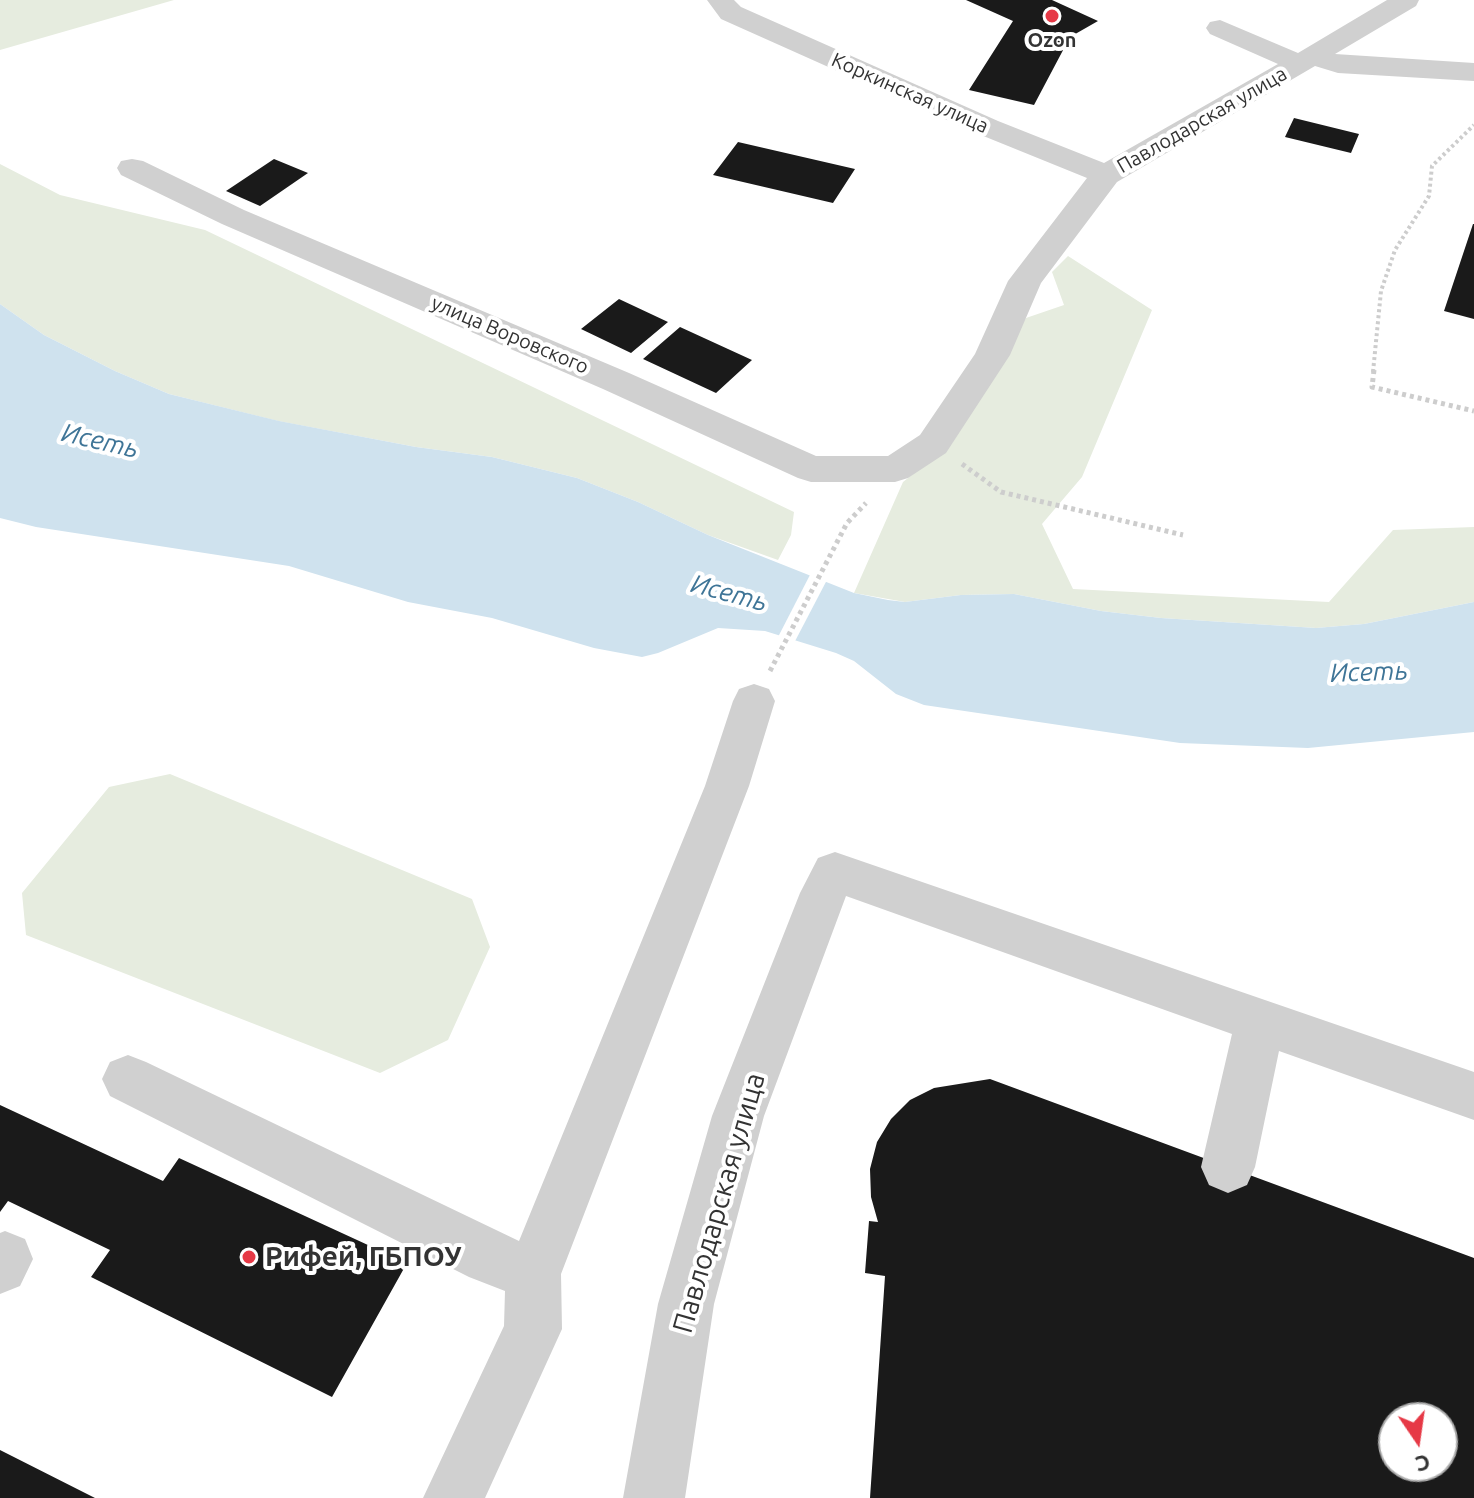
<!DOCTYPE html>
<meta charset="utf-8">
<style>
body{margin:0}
#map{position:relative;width:1474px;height:1498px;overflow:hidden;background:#fff;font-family:Ubuntu,sans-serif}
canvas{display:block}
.north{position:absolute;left:1378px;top:1402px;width:80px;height:80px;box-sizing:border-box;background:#fff;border:2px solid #adadad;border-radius:50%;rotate:167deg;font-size:22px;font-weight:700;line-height:32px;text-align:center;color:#333}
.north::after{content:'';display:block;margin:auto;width:28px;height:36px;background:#e63946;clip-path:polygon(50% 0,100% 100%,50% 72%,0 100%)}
</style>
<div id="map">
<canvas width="1474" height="1498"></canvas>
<div class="north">С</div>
</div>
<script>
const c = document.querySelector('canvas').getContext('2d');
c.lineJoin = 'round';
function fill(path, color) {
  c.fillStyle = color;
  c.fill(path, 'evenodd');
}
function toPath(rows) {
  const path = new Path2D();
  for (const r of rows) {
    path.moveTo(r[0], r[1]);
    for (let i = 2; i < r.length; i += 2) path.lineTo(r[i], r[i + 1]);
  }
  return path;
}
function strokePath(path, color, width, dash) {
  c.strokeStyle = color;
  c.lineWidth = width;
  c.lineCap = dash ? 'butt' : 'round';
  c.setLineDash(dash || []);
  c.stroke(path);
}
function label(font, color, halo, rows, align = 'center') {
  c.font = font + ' Ubuntu,sans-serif';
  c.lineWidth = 8;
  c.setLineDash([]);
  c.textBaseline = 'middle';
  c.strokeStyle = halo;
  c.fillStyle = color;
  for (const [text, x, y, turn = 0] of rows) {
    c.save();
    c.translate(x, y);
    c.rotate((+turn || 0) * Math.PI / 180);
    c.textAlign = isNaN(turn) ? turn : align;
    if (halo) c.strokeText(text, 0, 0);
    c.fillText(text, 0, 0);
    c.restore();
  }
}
fill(toPath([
 [0,0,174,0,0,50],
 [0,164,60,195,205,230,794,512,791,535,778,560,708,535,638,502,577,478,492,457,416,447,278,421,169,394,115,371,44,335,0,304],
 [1068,256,1152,310,1082,477,1042,524,1073,589,1329,602,1393,530,1474,527,1474,602,1364,624,1316,628,1161,618,1101,611,1014,594,961,595,905,602,854,593,903,482,952,443,1026,318,1064,305,1052,272],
 [170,774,472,899,490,947,448,1040,380,1073,26,935,22,893,109,787]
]), '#e6ecdf');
fill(toPath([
 [0,304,44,335,115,371,169,394,279,421,416,447,492,457,577,478,638,502,708,535,854,593,888,600,905,602,961,595,1014,594,1101,611,1161,618,1316,628,1364,624,1474,602,1474,732,1308,748,1180,743,1059,725,924,705,896,694,854,661,836,653,765,631,718,628,658,653,642,657,594,648,492,618,408,602,289,566,36,527,0,518]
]), '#cfe2ee');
fill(toPath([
 [812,571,828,578,793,645,777,639]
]), '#fff');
fill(toPath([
 [966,0,1052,0,1098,21,1070,37,1034,105,969,90,1013,21],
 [1294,118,1359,134,1351,153,1285,137],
 [738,142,855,169,833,203,713,175],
 [274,159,308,173,260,206,226,191],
 [1473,224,1474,224,1474,319,1444,311],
 [619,299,668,322,631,353,581,329],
 [680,327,752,360,716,393,643,359],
 [990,1079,1474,1258,1474,1498,870,1498,885,1276,865,1273,869,1221,878,1222,871,1197,870,1169,877,1142,891,1119,910,1100,934,1088],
 [1394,1418,1442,1418,1442,1466,1394,1466],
 [0,1105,163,1181,179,1158,407,1263,332,1397,91,1277,110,1250,8,1201,0,1212],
 [0,1450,95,1498,0,1498]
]), '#1a1a1a');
strokePath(toPath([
 [1373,372,1381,291,1395,250,1429,196,1432,166,1474,125]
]), '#cdcdcd', 4, [3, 3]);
strokePath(toPath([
 [1374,370,1372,387,1474,411],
 [962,464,1001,492,1183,535],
 [770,671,847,523,866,503]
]), '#cdcdcd', 5, [4, 4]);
fill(toPath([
 [707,0,734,0,741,7,998,121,1104,163,1278,64,1210,34,1206,28,1210,22,1220,20,1298,53,1387,0,1419,0,1416,6,1335,54,1474,63,1474,81,1338,73,1315,66,1117,182,1041,283,1010,355,946,453,908,478,895,482,811,482,798,478,603,389,222,224,121,175,117,168,121,161,132,159,143,161,244,210,629,373,816,456,888,456,920,435,975,354,1008,281,1087,178,976,133,721,19,707,0],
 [754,684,769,689,775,701,749,786,561,1274,562,1329,485,1498,423,1498,504,1326,505,1291,469,1277,110,1096,102,1079,110,1062,128,1055,146,1062,519,1241,705,786,733,701,739,689,754,684],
 [835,852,1474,1072,1474,1120,1279,1051,1255,1167,1247,1185,1228,1193,1209,1185,1201,1167,1232,1034,846,896,764,1116,714,1304,685,1498,623,1498,658,1304,712,1116,800,893,818,858,835,852],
 [5,1231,25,1239,33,1259,20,1286,0,1294,0,1233,5,1231]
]), '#d0d0d0');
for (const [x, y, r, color] of [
 [1052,16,8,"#e63946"],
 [249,1257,8,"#e63946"]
]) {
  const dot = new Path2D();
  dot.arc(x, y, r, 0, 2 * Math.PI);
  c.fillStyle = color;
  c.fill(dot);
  strokePath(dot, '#fff', 3);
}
label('bold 20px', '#333', '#fff', [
 ["Ozon",1052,40]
]);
label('20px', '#333', '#fff', [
 ["Коркинская улица",910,93,24],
 ["Павлодарская улица",1202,120,-30],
 ["улица Воровского",510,335,23]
]);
label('italic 26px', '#3f7597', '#fff', [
 ["Исеть",100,441,13],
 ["Исеть",729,593,15],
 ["Исеть",1369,672,-2]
]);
label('28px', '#333', '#fff', [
 ["Павлодарская улица",719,1203,-74]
]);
label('bold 28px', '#333', '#fff', [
 ["Рифей, ГБПОУ",265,1257]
], 'left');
</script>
